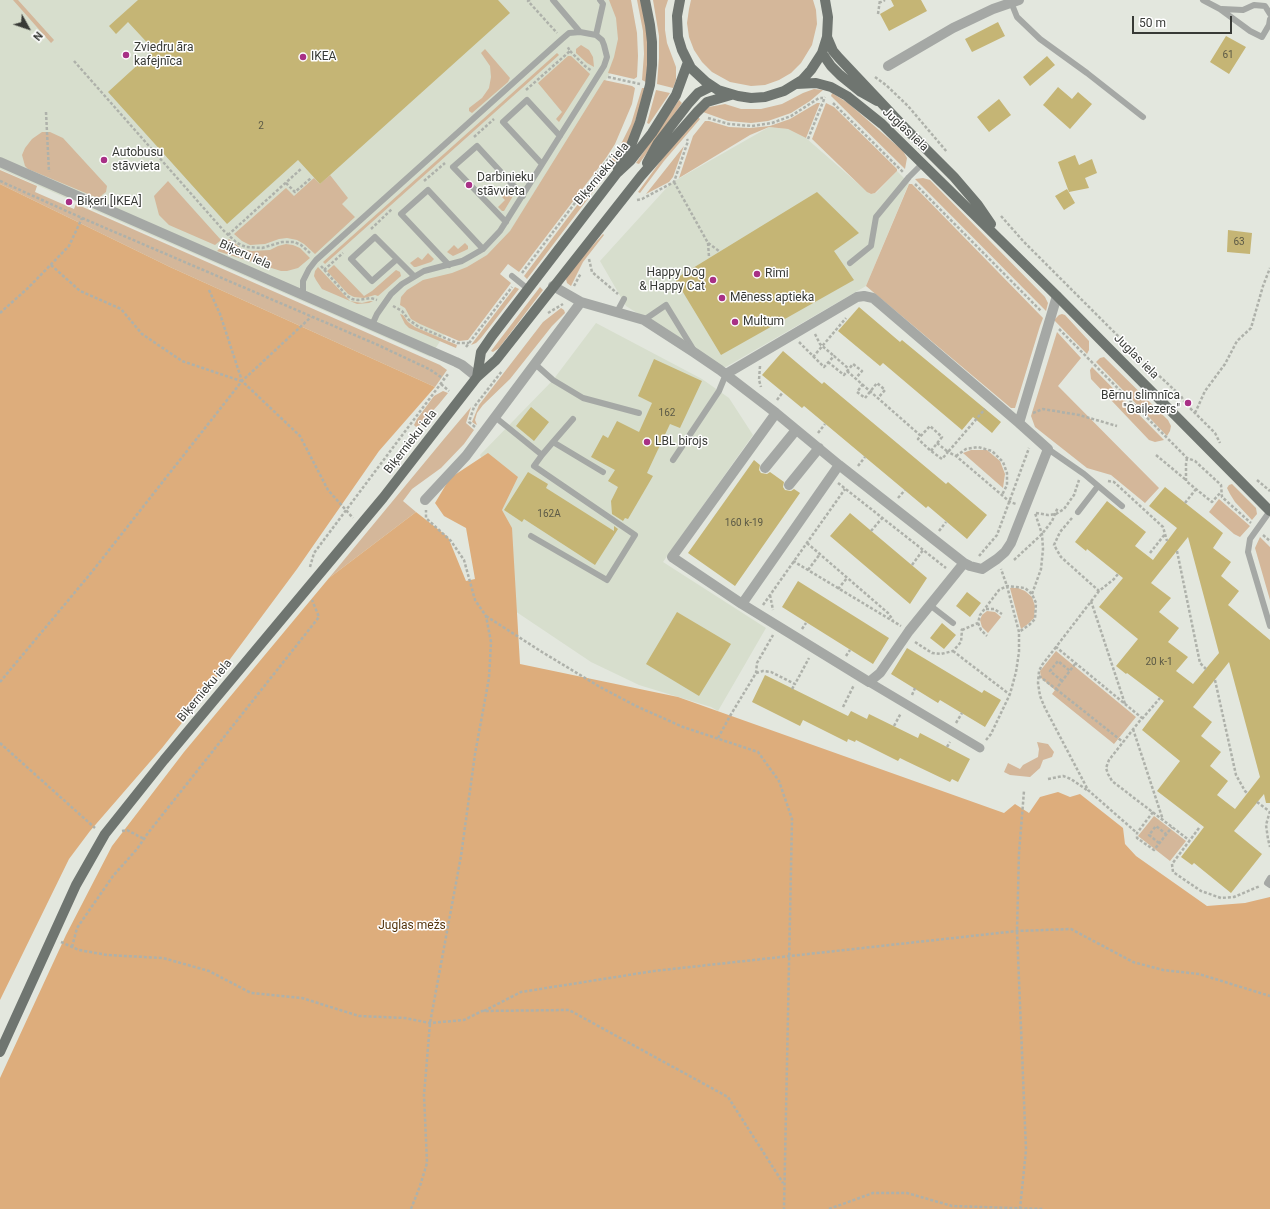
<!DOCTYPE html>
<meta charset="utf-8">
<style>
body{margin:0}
#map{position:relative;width:1270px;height:1209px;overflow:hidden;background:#e3e7de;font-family:Roboto,sans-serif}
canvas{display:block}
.north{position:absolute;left:8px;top:8px;width:40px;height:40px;-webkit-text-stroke:3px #fff;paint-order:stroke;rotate:130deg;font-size:11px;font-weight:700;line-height:16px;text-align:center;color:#383a36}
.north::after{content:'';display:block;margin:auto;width:14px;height:18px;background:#383a36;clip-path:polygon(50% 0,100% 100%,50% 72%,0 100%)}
.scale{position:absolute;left:1132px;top:16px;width:100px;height:18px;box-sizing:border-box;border:2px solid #383a36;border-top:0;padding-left:5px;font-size:12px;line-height:14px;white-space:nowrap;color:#383a36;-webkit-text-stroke:3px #fff;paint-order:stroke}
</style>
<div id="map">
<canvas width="1270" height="1209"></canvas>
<div class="north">N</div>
<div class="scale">50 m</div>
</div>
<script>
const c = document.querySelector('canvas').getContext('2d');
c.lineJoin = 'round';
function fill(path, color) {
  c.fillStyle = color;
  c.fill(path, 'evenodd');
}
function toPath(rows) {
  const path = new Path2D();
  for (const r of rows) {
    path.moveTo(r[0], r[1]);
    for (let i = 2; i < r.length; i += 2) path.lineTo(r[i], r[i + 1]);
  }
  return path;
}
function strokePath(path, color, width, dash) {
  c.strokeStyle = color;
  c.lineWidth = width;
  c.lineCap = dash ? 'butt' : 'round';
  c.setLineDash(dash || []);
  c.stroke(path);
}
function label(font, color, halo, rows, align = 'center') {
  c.font = font + ' Roboto,sans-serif';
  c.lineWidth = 3;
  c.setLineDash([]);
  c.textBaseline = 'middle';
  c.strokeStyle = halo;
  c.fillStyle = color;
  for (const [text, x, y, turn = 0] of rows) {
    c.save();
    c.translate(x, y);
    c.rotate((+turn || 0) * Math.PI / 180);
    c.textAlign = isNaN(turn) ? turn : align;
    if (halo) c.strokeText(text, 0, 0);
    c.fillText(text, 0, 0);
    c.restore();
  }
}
fill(toPath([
 [0,0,628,0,633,35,588,110,430,357,0,169],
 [769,127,788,129,806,138,870,194,876,193,897,171,909,183,866,286,724,368,626,306,600,261,671,183],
 [596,323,702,379,729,398,753,435,663,562,766,628,718,711,711,707,639,685,591,662,506,605,500,502,480,455,553,380]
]), '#d7decd');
fill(toPath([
 [13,0,18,0,54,40,51,43],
 [609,0,631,0,637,33,638,56,637,77,634,79,608,73,614,57,618,39,616,18],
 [637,0,641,0,647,25,648,54,646,82,642,80,644,54,643,31],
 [653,0,668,0,665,9,665,30,667,43,676,67,676,80,673,88,657,84,659,58,659,36],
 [691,0,813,0,816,10,817,24,812,45,801,63,791,73,779,80,765,85,751,86,730,82,712,72,702,62,694,50,689,37,687,23,689,9],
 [581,45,589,50,593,57,594,67,587,63,576,53,576,49],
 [485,49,510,78,508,82,472,113,469,111,469,108,482,98,489,88,491,77,490,66,481,53],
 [557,53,559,55,325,264,323,262],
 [568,56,571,56,590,74,559,122,556,119,562,112,538,83],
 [604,80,632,86,635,88,632,104,615,144,606,158,519,272,508,264,500,274,511,283,468,340,459,341,420,324,411,319,405,308,400,305,401,297,407,290,423,280,452,273,467,267,487,255,510,231],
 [642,88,645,88,641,104,628,142,609,171,527,279,524,276,614,156,622,142,631,124],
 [814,89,823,90,810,101,791,113,768,121,751,123,728,121,703,112,709,107,725,104,741,109,761,109,782,104,803,93],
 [656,90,670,93,649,124,647,123],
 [832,93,848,103,903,151,907,158,905,169,831,96],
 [679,100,682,103,639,164,636,163],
 [817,103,820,103,806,138,788,129,769,127,750,135,679,178,693,136,705,121,709,121,729,127,750,128,770,126,790,119],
 [826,103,834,107,897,169,897,171,875,193,871,194,867,192,812,139],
 [698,117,700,119,664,161,640,193,638,192,662,159],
 [42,132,50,132,63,138,107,186,106,192,102,195,100,199,28,169,25,166,22,155,25,148,32,139],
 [684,146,673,177,669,182,646,194],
 [0,170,37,186,35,192,74,209,76,204,440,365,447,370,435,387,170,267,0,184],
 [330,175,348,198,342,204,355,217,315,254,304,244,297,240,287,238,279,239,265,244,250,245,242,241,234,234,286,188,294,196,314,178,320,184],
 [923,178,930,180,1045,297,1048,303,1046,311,915,179],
 [168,181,221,240,215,245,169,225,159,215,154,196],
 [909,184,912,184,1043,318,1040,326,1015,408,1011,408,866,286],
 [508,190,513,194,513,196,504,211,502,211,498,207,505,200,502,197],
 [603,234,604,235,583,262,571,286,567,283,566,279,575,265],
 [229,239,242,249,252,251,270,250,278,246,286,244,293,245,300,248,310,258,298,268,287,271,281,271,217,251],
 [465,243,468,246,468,249,464,251,453,256,447,252,454,245,458,249],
 [428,253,434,259,431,262,416,267,414,267,410,263,418,257,422,260],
 [334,265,364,296,372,291,396,270,400,272,401,276,378,296,375,295,364,298,354,297,348,294,327,271],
 [318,267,350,301,362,303,370,301,373,301,369,303,357,304,322,289,316,280,314,276,315,271],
 [515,287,519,289,481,338,476,343,471,345],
 [540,287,543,290,499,348,493,352,491,351],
 [561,308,564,310,565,313,552,326,510,379,483,405,477,413,475,420,477,425,475,424,472,422,479,405,543,322],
 [400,314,403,315,408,322,415,327,457,345,456,348,409,328,405,324],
 [1062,314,1065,315,1089,341,1089,350,1087,354,1054,320,1059,315],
 [1057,332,1081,358,1058,386,1159,488,1145,503,1111,475,1087,468,1035,427,1031,416],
 [1104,357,1168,420,1171,426,1170,431,1167,436,1096,362,1100,358],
 [1092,367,1164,440,1155,442,1149,440,1091,379,1090,370],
 [443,391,448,393,439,404,420,425,416,427,414,425,417,419,434,396],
 [471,407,466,423,474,430,464,444,441,468,412,489,403,501,416,512,329,578,444,439],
 [971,450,987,450,1000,461,1005,474,1003,488,963,453],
 [1232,484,1256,508,1257,514,1252,520,1235,502,1230,494,1227,488,1229,485],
 [1219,499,1250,526,1240,537,1234,534,1209,512],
 [1260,537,1270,547,1270,600,1255,548],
 [1010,588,1018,588,1025,591,1032,597,1035,606,1034,618,1028,624,1021,629],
 [987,611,995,612,1001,617,988,633,982,627,980,620,982,615],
 [1056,651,1136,717,1114,744,1052,694,1055,690,1041,678,1040,671],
 [1037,742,1048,744,1054,752,1052,757,1043,760,1040,768,1030,777,1010,775,1004,772,1008,763,1020,769,1023,765,1038,757,1039,749],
 [1154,816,1186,841,1170,861,1138,836]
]), '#d4b79a');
fill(toPath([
 [0,184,170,267,435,387,379,451,297,569,196,705,162,748,90,831,69,859,0,1000],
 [488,453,518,477,502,510,512,528,520,664,678,697,1004,813,1015,804,1029,813,1040,797,1058,792,1070,797,1080,794,1123,828,1125,844,1136,856,1207,906,1245,903,1270,897,1270,1209,0,1209,0,1078,66,935,112,846,184,752,329,578,416,512,448,537,466,581,475,579,466,528,444,516,435,503,450,478]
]), '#ddad7c');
fill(toPath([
 [138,0,498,0,510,13,320,184,298,160,227,224,108,92,154,50,128,22,116,34,109,26],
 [891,0,921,0,927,11,889,31,880,14,894,6],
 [998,22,1005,36,972,52,965,39],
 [1226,36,1246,47,1229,74,1210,62],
 [1047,56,1055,65,1030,86,1023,77],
 [1058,87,1072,99,1078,92,1092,104,1070,129,1043,105],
 [999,99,1011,115,989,132,977,117],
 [1075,155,1079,165,1092,159,1097,173,1085,178,1089,188,1069,192,1058,162],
 [1067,189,1075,203,1064,210,1055,196],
 [817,192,859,233,834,251,854,280,721,355,675,279],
 [1228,230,1252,233,1250,254,1227,252],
 [859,307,900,342,902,340,1001,422,992,433,973,417,962,430,883,363,880,366,838,331],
 [783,351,822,384,824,382,946,484,948,482,987,515,967,539,928,506,926,508,804,406,802,408,762,375],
 [654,359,702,381,680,428,670,424,647,473,653,476,628,519,625,518,623,521,612,514,611,501,618,487,608,481,615,470,591,457,603,435,608,438,617,421,639,432,652,403,638,396],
 [531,407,549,422,534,441,516,426],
 [754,460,760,465,759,470,761,473,767,474,770,472,784,482,783,487,785,490,791,491,794,489,800,493,735,586,688,553],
 [528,472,548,484,546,488,614,531,614,526,618,529,595,565,524,519,522,522,504,510],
 [1165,487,1223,533,1213,548,1231,562,1221,576,1239,591,1228,605,1270,640,1270,803,1266,803,1264,794,1234,831,1262,854,1231,893,1194,863,1192,865,1181,857,1204,827,1157,791,1180,761,1142,730,1164,701,1127,673,1126,674,1116,666,1138,639,1099,607,1123,578,1087,549,1086,551,1075,542,1107,501,1146,532,1135,546,1153,560,1177,528,1149,506],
 [1188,537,1219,653,1193,684,1176,671,1188,657,1168,642,1179,628,1159,612,1171,598,1151,583],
 [1229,662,1260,777,1235,809,1217,795,1228,781,1210,766,1221,752,1201,736,1212,722,1193,707],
 [850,513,927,578,910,604,830,536],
 [798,581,889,638,873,664,782,607],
 [967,592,981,603,970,617,956,606],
 [677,612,731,644,699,696,646,664],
 [942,623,956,635,944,649,930,638],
 [907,648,982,693,984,690,1001,700,985,727,940,700,938,703,891,674],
 [765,675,848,716,851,711,867,719,869,714,918,738,920,733,970,759,958,782,952,779,950,782,906,761,900,758,898,761,856,740,855,742,848,739,847,742,803,720,800,726,752,702]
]), '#c5b575');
strokePath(toPath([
 [530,0,528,1,557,33],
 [879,3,885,0],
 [878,14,880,0],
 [570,51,585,66,592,71],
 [74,61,224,231,237,243,246,247,262,248,282,242,294,242,301,245,310,253],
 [608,77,640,84],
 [875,77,886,85,908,106,947,152],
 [526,90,570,51,567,46],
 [833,103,903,172],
 [46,112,49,172],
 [708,118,729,124,752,126,772,123,791,116,819,98,823,98],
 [474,137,494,119],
 [808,139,825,97],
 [0,181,82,218,378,345,429,369,444,379],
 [424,181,445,163],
 [674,182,708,243,719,251],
 [286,183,295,192,311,178],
 [915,184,1041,311],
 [637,200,642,199,674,182,688,141,687,139],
 [1001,216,1024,242,1142,360,1181,396,1185,403,1215,433,1220,443],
 [371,229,392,209],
 [228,235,302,168],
 [708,243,709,257],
 [589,259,592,272,618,294],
 [51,265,80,291,121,309,142,334,182,361,241,381],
 [321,266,347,296,352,299,358,300,371,298,377,300],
 [324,270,343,253],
 [522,273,612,154],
 [574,286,581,273],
 [209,290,220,314,242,381,300,436,328,490,353,518],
 [393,306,402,311,409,320,419,327,457,343,469,343],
 [0,313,28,288,69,246,82,218],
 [548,313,563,304],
 [1059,329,1187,458,1195,461,1221,485,1222,497,1251,523],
 [815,334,820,344,834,356],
 [799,342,824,367,834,356,849,369],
 [466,347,512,287],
 [813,357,846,318],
 [828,362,844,375,853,364,862,371,856,378],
 [760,366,759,380,761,387],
 [847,371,921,436],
 [441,384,449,391],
 [863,384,857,392,865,398,877,383,885,390,878,398],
 [777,400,783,392],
 [1033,413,1043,409,1079,415,1117,426],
 [1195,413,1205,391,1225,364,1237,341,1251,328,1263,286,1270,268],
 [475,427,469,422,474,407,502,371],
 [818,433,825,424],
 [937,443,948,452,985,409],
 [931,451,942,437,930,426,918,439,931,451,942,459,948,452,956,456,1010,502,1016,504],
 [1156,455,1186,480],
 [956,456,966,449,978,447,992,451,1003,462,1007,473,1007,485,1002,495],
 [1187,458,1186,464,1186,481,1212,502,1222,491],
 [858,466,865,457],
 [1257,480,1270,491],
 [1108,481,1114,482,1163,527,1167,541],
 [838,483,946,568],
 [898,498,905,490],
 [1185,503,1196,489],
 [1036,513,1048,515,1056,514,1064,509,1074,495,1079,480],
 [1072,518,1060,532,1054,545,1061,557,1099,591,1114,579,1118,574],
 [871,531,883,517],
 [939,531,946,522],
 [1263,535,1270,541],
 [807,543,888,613,893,620],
 [1177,551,1200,663,1206,669],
 [1150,553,1165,534],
 [979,556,997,535,1029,448],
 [1014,560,1042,534,1052,521,1058,507],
 [793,561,901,626],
 [912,565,923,550],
 [310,567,314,553,448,374],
 [808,570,820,554],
 [838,589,847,578],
 [1099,591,1056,647,1142,718,1109,760,1106,768,1108,774,1112,781,1189,840],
 [1032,594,1041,569,1043,549,1042,534,1035,513],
 [770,595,773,610],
 [1091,601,1125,704],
 [763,605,845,489],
 [986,609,994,609,1002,614],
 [486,616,542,652,600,687,636,706,683,727,758,752,779,781,792,819,784,1209],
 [978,623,981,630,987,636],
 [802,629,806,623],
 [962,630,978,623,980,615,999,590,1007,586,1025,588,1032,594,1036,603,1035,619,1029,625,1019,632],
 [915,642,932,653,941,654,953,651,961,642,962,630,961,629],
 [1056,647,1042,665,1039,671,1038,683,1040,696,1045,708,1088,790,1137,833],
 [953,651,1009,694],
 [846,656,850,650],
 [756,673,763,671,771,672,795,684,809,658],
 [1039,676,1056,689,1075,664],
 [1215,680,1236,775,1245,791,1247,793],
 [1062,681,1050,671,1058,661,1070,671],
 [0,682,91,573,242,381,311,317],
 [792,689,795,684],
 [1056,689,1123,742],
 [912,695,915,688],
 [843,707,854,685],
 [1142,719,1160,698],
 [956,723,962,713],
 [894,726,901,713],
 [1133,729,1163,820],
 [718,738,730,716,756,673,757,663,773,635],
 [986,740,991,734,1010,694,1016,672,1019,652,1019,632,1007,586,1001,569],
 [0,743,95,828],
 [947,747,950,742],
 [1048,779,1063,776,1071,779,1087,790],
 [1257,802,1269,811],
 [1270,811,1266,825,1268,839,1270,847],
 [1153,812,1137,833,1137,838,1154,850,1172,827],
 [1199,828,1172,864,1173,872,1201,891,1221,898,1234,897,1260,886],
 [122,831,127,830,144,839],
 [1159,843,1149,835,1156,826,1166,834],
 [61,942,79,950,107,955,163,958,209,971,251,993,302,998,359,1016,405,1018,430,1023,464,1020,482,1011,569,1010,728,1097,783,1183],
 [72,947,77,928,113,876,137,849,148,833,319,617,312,600],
 [484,1011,521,992,654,971,1017,931,1071,929,1133,962,1163,970,1199,974,1270,996],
 [411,1209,420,1186,427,1163,424,1095,430,1023,461,856,475,754,489,678,491,642,486,616,475,600,464,560,451,541,426,518,426,510],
 [829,1209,873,1193,907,1193,952,1206,1043,1209],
 [1020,1209,1026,1150,1017,931,1019,853,1024,791]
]), '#aeb1aa', 2.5, [3, 2]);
strokePath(toPath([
 [553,0,580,32],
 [1203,0,1220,9,1250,31,1262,37,1269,25,1270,19],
 [1011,2,1017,17,1040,39,1087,73,1143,117],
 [1222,9,1243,10,1254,5,1265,6,1270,14],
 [596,35,603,4,600,0],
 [542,164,503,122,527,100,560,136],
 [506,222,453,167,477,146,523,196],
 [397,259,375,237,351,259,372,281,397,259,414,276],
 [850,263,871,246,876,217,909,177,922,164],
 [449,265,401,214,428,190,483,249],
 [512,276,528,289],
 [303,295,303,281,309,269,316,260,562,39,569,33,580,32,596,35,602,40,604,45,607,57,604,66,500,231,483,249,471,256,462,261,424,271,402,284,391,294,377,314,372,325],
 [617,312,624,299],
 [644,320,666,305,693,349],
 [535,364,553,380,583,398,639,413],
 [495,417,542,455,534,466,635,535,607,580,531,536],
 [553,442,573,419],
 [1048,449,1084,474,1122,506],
 [542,455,553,442,603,472],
 [673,460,719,391,726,374],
 [1270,511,1250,539,1248,552,1270,626],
 [1078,512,1098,486],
 [931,606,953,623],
 [1270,878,1267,883,1270,885]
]), '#a5a8a5', 6);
strokePath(toPath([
 [869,682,980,748]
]), '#a5a8a5', 9);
strokePath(toPath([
 [888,66,953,28,993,9,1019,0],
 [0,162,456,362,462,365,477,377],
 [553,286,581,302,644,320,695,353,720,370,776,413,839,465,964,563,970,566,982,569,997,559,1005,552,1011,543,1048,449,1019,423,1057,296],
 [726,374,857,297,864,296,873,298,1019,423],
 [776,413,672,557,742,604,869,682,880,673,909,631,964,563],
 [765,468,796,430],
 [789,485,819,448],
 [425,500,466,456,581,302],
 [742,604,839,465]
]), '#a5a8a5', 10);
strokePath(toPath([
 [680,0,677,16,678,37,682,50,691,68,706,82,718,90,738,96,751,98,765,97,784,91,802,80,811,70,822,53,827,37,828,17,825,0],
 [827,37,833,51,839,58,905,128,954,177,978,205,991,224],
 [822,53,831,66,840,75,861,92,877,101],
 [796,84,816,83,831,87,847,96,882,124,1057,296,1270,511],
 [647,163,658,143,688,104,698,93,712,86],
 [618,169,630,148,640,122,650,85,652,65,652,42,650,25,645,0],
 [477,377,481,352,492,336,617,173,631,160,652,133,676,95,688,62],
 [0,1052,76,885,105,834,164,760,383,498,477,377,496,360,641,176,697,112,707,102,731,95]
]), '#6f7570', 10);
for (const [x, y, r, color] of [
 [126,55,4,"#a83086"],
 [303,57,4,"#a83086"],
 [104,160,4,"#a83086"],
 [469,185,4,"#a83086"],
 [69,202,4,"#a83086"],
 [757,274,4,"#a83086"],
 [713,280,4,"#a83086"],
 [722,298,4,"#a83086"],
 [735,322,4,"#a83086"],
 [1188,403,4,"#a83086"],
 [647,442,4,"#a83086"]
]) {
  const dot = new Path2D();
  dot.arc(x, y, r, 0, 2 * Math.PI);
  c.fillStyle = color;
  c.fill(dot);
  strokePath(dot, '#fff', 1.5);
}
label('10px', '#5b5946', null, [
 ["61",1228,55],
 ["2",261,126],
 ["63",1239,242],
 ["162",667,413],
 ["162A",549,514],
 ["160 k-19",744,523],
 ["20 k-1",1159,662]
]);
label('12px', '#383a36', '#fff', [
 ["Zviedru āra",134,48],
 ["kafejnīca",134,62],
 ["IKEA",311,57],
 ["Autobusu",112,153],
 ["stāvvieta",112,167],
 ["Darbinieku",477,178],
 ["stāvvieta",477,192],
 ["Biķeri [IKEA]",77,202],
 ["Happy Dog",705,273,"right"],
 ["& Happy Cat",705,287,"right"],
 ["Rimi",765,274],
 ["Mēness aptieka",730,298],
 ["Multum",743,322],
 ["Bērnu slimnīca",1180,396,"right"],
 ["\"Gaiļezers\"",1180,410,"right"],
 ["LBL birojs",655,442]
], 'left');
label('12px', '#383a36', '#fff', [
 ["Juglas iela",905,130,43],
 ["Biķernieku iela",602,174,-50],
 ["Biķeru iela",245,255,24],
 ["Juglas iela",1136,357,45],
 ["Biķernieku iela",411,442,-52],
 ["Biķernieku iela",205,691,-50]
]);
label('12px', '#54340c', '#fff', [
 ["Juglas mežs",412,926]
]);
</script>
